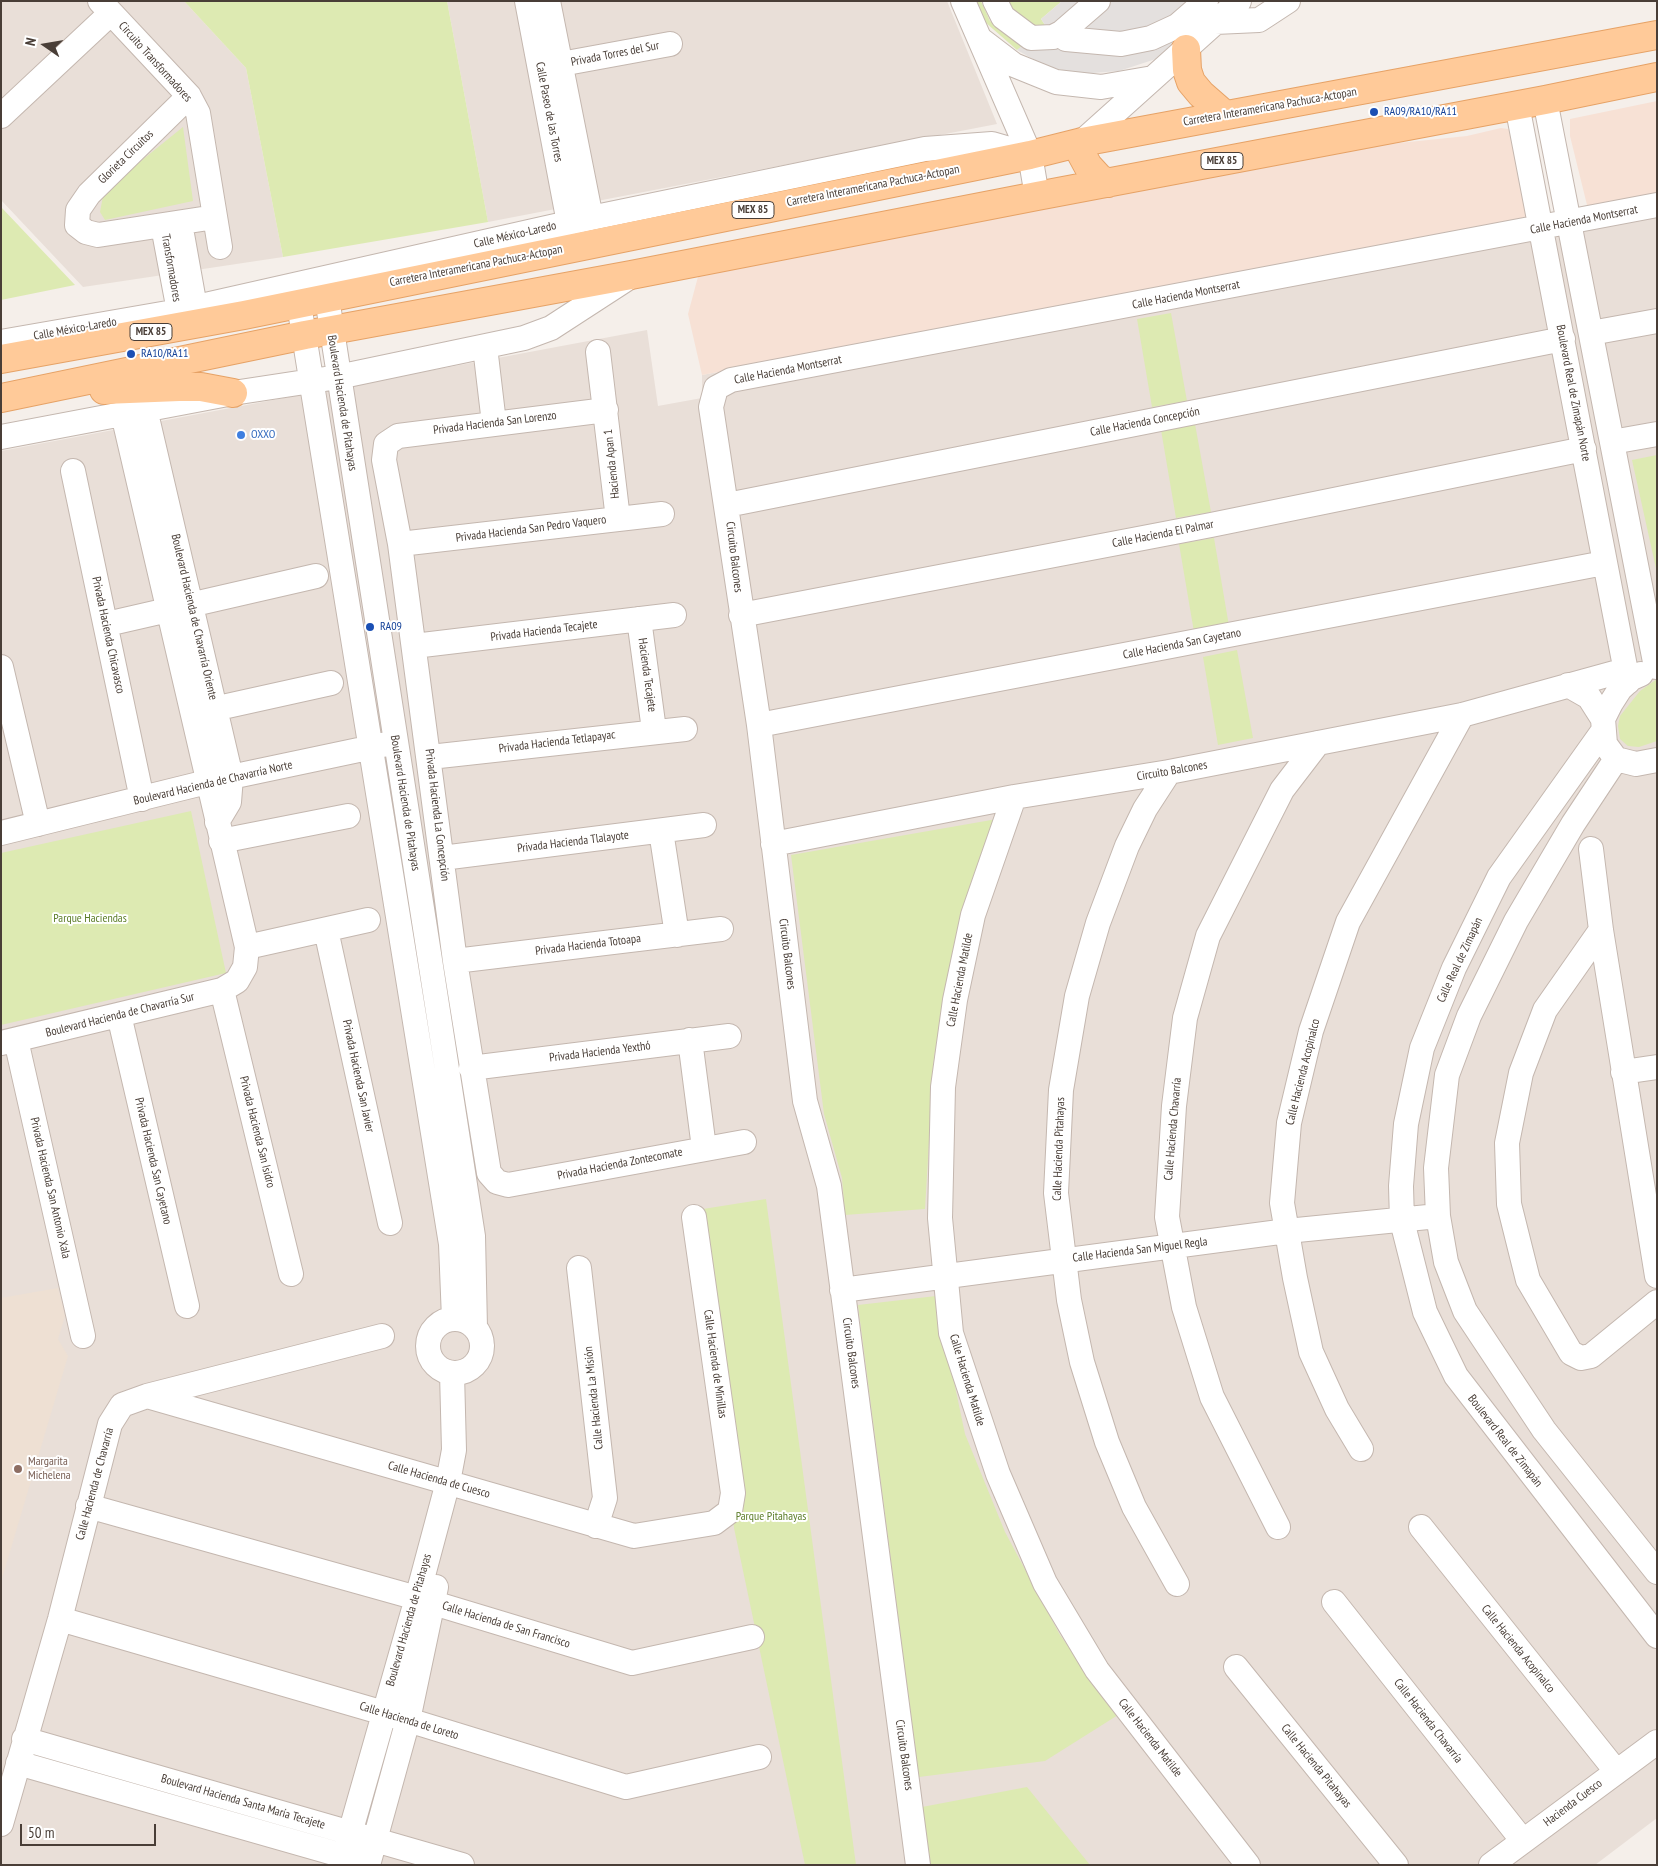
<!DOCTYPE html>
<meta charset="utf-8">
<style>
body{margin:0}
#map{position:relative;width:1658px;height:1866px;overflow:hidden;background:#f5efea;font-family:"PT Sans Narrow",sans-serif}
canvas{display:block}
.frame{position:absolute;inset:0;border:2px solid #493e37;pointer-events:none}
.north{position:absolute;left:20px;top:20px;width:50px;height:50px;-webkit-text-stroke:4px #fff;paint-order:stroke;rotate:283deg;font-size:14px;font-weight:700;line-height:20px;text-align:center;color:#493e37}
.north::after{content:'';display:block;margin:auto;width:18px;height:22px;background:#493e37;clip-path:polygon(50% 0,100% 100%,50% 72%,0 100%)}
.scale{position:absolute;left:20px;top:1824px;width:136px;height:22px;box-sizing:border-box;border:2px solid #493e37;border-top:0;padding-left:6px;font-size:15px;line-height:18px;white-space:nowrap;color:#493e37;-webkit-text-stroke:4px #fff;paint-order:stroke}
</style>
<div id="map">
<canvas width="1658" height="1866"></canvas>
<div class="frame"></div>
<div class="north">N</div>
<div class="scale">50 m</div>
</div>
<script>
const c = document.querySelector('canvas').getContext('2d');
c.lineJoin = 'round';
function fill(path, color) {
  c.fillStyle = color;
  c.fill(path, 'evenodd');
}
function toPath(rows) {
  const path = new Path2D();
  for (const r of rows) {
    if (r.length === 3) {
      path.moveTo(r[0] + r[2], r[1]);
      path.arc(r[0], r[1], r[2], 0, 2 * Math.PI);
      continue;
    }
    path.moveTo(r[0], r[1]);
    for (let i = 2; i < r.length; i += 2) path.lineTo(r[i], r[i + 1]);
  }
  return path;
}
function strokePath(path, color, width, dash) {
  c.strokeStyle = color;
  c.lineWidth = width;
  c.lineCap = dash ? 'butt' : 'round';
  c.setLineDash(dash || []);
  c.stroke(path);
}
function label(font, color, halo, rows, align = 'center') {
  c.font = font + ' "PT Sans Narrow",sans-serif';
  c.lineWidth = 4;
  c.setLineDash([]);
  c.textBaseline = 'middle';
  c.strokeStyle = halo;
  c.fillStyle = color;
  for (const [text, x, y, turn = 0] of rows) {
    c.save();
    c.translate(x, y);
    c.rotate((+turn || 0) * Math.PI / 180);
    c.textAlign = isNaN(turn) ? turn : align;
    if (halo) c.strokeText(text, 0, 0);
    c.fillText(text, 0, 0);
    c.restore();
  }
}
fill(toPath([
 [1,1,184,1,246,68,283,257,83,287,1,200],
 [447,1,947,1,997,124,488,222],
 [1657,198,1657,1818,1595,1865,1,1865,1,451,647,330,658,406,702,398,702,375]
]), '#e9dfd8');
fill(toPath([
 [1657,101,1657,198,1588,209,1570,136,1570,119],
 [1501,128,1508,129,1512,133,1533,220,702,375,688,314,699,273,1370,146,1467,136]
]), '#f7e1d5');
fill(toPath([
 [58,1288,65,1316,58,1339,68,1356,1,1582,1,1298]
]), '#eee0d3');
fill(toPath([
 [184,1,447,1,488,222,283,257,246,68],
 [976,1,981,1,990,21,1025,45,1017,50,985,22],
 [1003,1,1062,1,1041,19,1045,25,1037,33],
 [183,127,193,201,105,220,100,212,103,196,126,173],
 [1,207,75,285,1,300],
 [1171,313,1187,401,1152,407,1137,319],
 [1195,424,1211,512,1176,518,1161,430],
 [1657,455,1657,573,1632,460],
 [1214,538,1229,626,1194,632,1179,544],
 [1237,650,1253,738,1218,745,1203,657],
 [1657,679,1657,741,1639,747,1628,746,1620,739,1618,726,1620,716,1640,691],
 [191,811,226,973,1,1025,1,853],
 [997,819,988,838,951,960,934,1057,925,1209,845,1215,842,1178,824,1114,791,855],
 [766,1199,856,1865,805,1865,734,1528,703,1209],
 [936,1296,965,1434,1005,1532,1060,1635,1118,1715,1045,1761,919,1777,858,1305],
 [1027,1787,1090,1865,930,1865,922,1807]
]), '#ddeab2');
fill(toPath([
 [1062,1,1224,1,1165,56,1119,71,1080,74,1045,66,1017,50,1045,25,1041,19]
]), '#e4e0de');
const minor = toPath([
 [100,1,189,96,198,113,220,247],
 [527,1,569,223],
 [548,1,591,218],
 [963,1,1030,155,1037,196],
 [995,1,1003,17,1031,38,1053,37,1061,33],
 [1098,1,1061,33,1066,39,1121,44,1151,38,1177,26,1206,1],
 [1215,22,1259,20,1288,1],
 [980,39,1014,65,1056,82,1101,87,1153,78],
 [561,64,670,44],
 [189,96,89,194,78,210,77,225,86,232,98,235,215,217],
 [1545,100,1656,667],
 [1517,105,1628,682],
 [1,116,111,13],
 [1082,142,1239,1],
 [180,223,195,307],
 [163,226,179,311],
 [324,279,473,1236,475,1328],
 [296,286,451,1244,454,1319],
 [1591,333,1657,321],
 [1,342,179,311,591,218,925,149,992,144,1030,155],
 [485,347,494,423],
 [598,352,618,519],
 [145,409,231,777,229,802,217,822],
 [606,410,398,436,386,444,384,460,400,544,455,961,489,1173,497,1182,508,1185,744,1142],
 [1,437,233,393,338,377,524,338,551,328,628,278],
 [1612,442,1657,434],
 [73,471,142,799],
 [727,505,1563,339],
 [400,544,662,514],
 [741,615,1211,525,1584,449],
 [639,619,654,730],
 [107,624,316,576],
 [414,646,674,615],
 [1,667,38,824],
 [1641,674,1632,678,1620,689,1611,703,1603,719,1605,744,1616,759,1636,764,1657,760],
 [1568,685,1589,697,1603,719],
 [200,712,331,683],
 [759,725,1604,563],
 [1603,731,1499,877,1454,968,1422,1048,1406,1124,1401,1186,1402,1221,1425,1312,1456,1376,1657,1636],
 [430,757,685,729],
 [1616,759,1573,824,1516,921,1469,1016,1447,1075,1436,1168,1438,1216,1446,1262,1465,1311,1544,1430,1657,1572],
 [1169,772,1145,809,1127,846,1098,923,1077,996,1061,1090,1056,1193,1069,1300,1082,1362,1107,1442,1134,1507,1177,1584],
 [1014,797,973,915,955,1000,943,1087,940,1218,951,1333,998,1474,1045,1583,1097,1670,1248,1865],
 [661,831,677,935],
 [1,833,207,782,387,744],
 [221,841,348,816],
 [773,844,1014,797,1169,772,1462,715,1625,670],
 [1591,849,1601,930,1657,1276],
 [442,858,704,825],
 [326,930,390,1223],
 [1601,930,1545,1010,1521,1073,1507,1143,1509,1204,1528,1280,1571,1353,1581,1358,1591,1356,1657,1302],
 [247,947,368,920],
 [455,961,721,929],
 [222,990,291,1274],
 [119,1015,187,1306],
 [16,1040,83,1336],
 [690,1040,704,1148],
 [1,1043,222,990,237,981,245,967,247,947,123,414],
 [471,1068,729,1036],
 [1623,1072,1657,1067],
 [579,1268,605,1498,596,1526],
 [842,1290,1287,1231,1438,1216],
 [455,1346,27],
 [147,1396,634,1536,714,1523,730,1511,733,1493,694,1217],
 [1361,1449,1337,1409,1311,1352,1295,1278,1282,1203,1289,1123,1311,1031,1348,922,1462,715],
 [88,1506,417,1598,632,1663,752,1637],
 [1278,1527,1212,1397,1184,1307,1167,1217,1174,1106,1185,1018,1208,936,1282,790,1318,743],
 [1421,1527,1616,1771],
 [1334,1602,1523,1841],
 [60,1619,408,1720,626,1787,759,1757],
 [1236,1667,1396,1865],
 [24,1739,462,1865],
 [18,1763,358,1860],
 [1,1824,60,1619,110,1424,122,1405,147,1396,382,1336],
 [341,1865,417,1598,448,1482,454,1450,452,1373],
 [368,1865,408,1720,436,1587],
 [918,1865,829,1186,805,1101,759,725,711,407,716,388,731,380,1657,205],
 [1491,1865,1657,1742]
]);
const major = toPath([
 [1186,49,1187,70,1191,82,1201,94,1225,115],
 [1082,142,1081,153,1088,166,1099,178,1108,183],
 [1,359,244,315,1030,155,1082,142,1657,35],
 [104,390,179,387,201,387,233,393],
 [1,398,305,335,631,275,1037,196,1545,100,1657,77]
]);
strokePath(minor, '#c4b7af', 26);
strokePath(major, '#e6a266', 30);
strokePath(minor, '#fff', 24);
strokePath(major, '#ffca99', 28);
for (const [x, y, r, color] of [
 [1374,112,5,"#1a4fb4"],
 [131,354,5,"#1a4fb4"],
 [241,435,5,"#3f7fe0"],
 [370,627,5,"#1a4fb4"],
 [18,1469,5,"#8d6e63"]
]) {
  const dot = new Path2D();
  dot.arc(x, y, r, 0, 2 * Math.PI);
  c.fillStyle = color;
  c.fill(dot);
  strokePath(dot, '#fff', 2);
}
for (const [x, y, w] of [
 [1222,161,42],
 [753,210,42],
 [151,332,42]
]) {
  const box = new Path2D();
  box.roundRect(x - w / 2, y - 8.5, w, 17, 4);
  c.fillStyle = '#fff';
  c.fill(box);
  strokePath(box, '#493e37', 1);
}
label('bold 11px', '#493e37', null, [
 ["MEX 85",1222,161],
 ["MEX 85",753,210],
 ["MEX 85",151,332]
]);
label('12px', '#493e37', '#fff', [
 ["Privada Torres del Sur",615,54,-11],
 ["Circuito Transformadores",155,62,48],
 ["Carretera Interamericana Pachuca-Actopan",1270,107,-10],
 ["Calle Paseo de las Torres",549,112,79],
 ["Glorieta Circuitos",126,157,-44],
 ["Carretera Interamericana Pachuca-Actopan",873,186,-11],
 ["Calle Hacienda Montserrat",1584,220,-11],
 ["Calle México-Laredo",515,235,-13],
 ["Carretera Interamericana Pachuca-Actopan",476,266,-11],
 ["Transformadores",171,268,80],
 ["Calle Hacienda Montserrat",1186,295,-11],
 ["Calle México-Laredo",75,329,-10],
 ["Calle Hacienda Montserrat",788,370,-11],
 ["Boulevard Real de Zimapán Norte",1573,393,79],
 ["Boulevard Hacienda de Pitahayas",342,403,81],
 ["Calle Hacienda Concepción",1145,422,-11],
 ["Privada Hacienda San Lorenzo",495,423,-7],
 ["Hacienda Apan 1",612,464,-96],
 ["Privada Hacienda San Pedro Vaquero",531,529,-7],
 ["Calle Hacienda El Palmar",1163,534,-11],
 ["Circuito Balcones",734,557,83],
 ["Boulevard Hacienda de Chavarría Oriente",194,617,77],
 ["Privada Hacienda Tecajete",544,631,-7],
 ["Privada Hacienda Chicavasco",108,635,78],
 ["Calle Hacienda San Cayetano",1182,644,-11],
 ["Hacienda Tecajete",647,675,82],
 ["Privada Hacienda Tetlapayac",557,742,-7],
 ["Circuito Balcones",1172,771,-10],
 ["Boulevard Hacienda de Chavarría Norte",213,783,-13],
 ["Boulevard Hacienda de Pitahayas",405,803,81],
 ["Privada Hacienda La Concepción",437,815,83],
 ["Privada Hacienda Tlalayote",573,842,-7],
 ["Privada Hacienda Totoapa",588,945,-7],
 ["Circuito Balcones",787,954,83],
 ["Calle Real de Zimapán",1460,960,-65],
 ["Calle Hacienda Matilde",960,980,-79],
 ["Boulevard Hacienda de Chavarría Sur",120,1015,-14],
 ["Privada Hacienda Yexthó",600,1052,-7],
 ["Calle Hacienda Acopinalco",1303,1072,-76],
 ["Privada Hacienda San Javier",358,1076,78],
 ["Calle Hacienda Chavarría",1173,1129,-85],
 ["Privada Hacienda San Isidro",257,1132,76],
 ["Calle Hacienda Pitahayas",1059,1149,-88],
 ["Privada Hacienda San Cayetano",153,1161,77],
 ["Privada Hacienda Zontecomate",620,1164,-11],
 ["Privada Hacienda San Antonio Xala",50,1188,77],
 ["Calle Hacienda San Miguel Regla",1140,1250,-7],
 ["Circuito Balcones",851,1353,82],
 ["Calle Hacienda de Minillas",715,1364,82],
 ["Calle Hacienda Matilde",967,1380,73],
 ["Calle Hacienda La Misión",594,1398,-96],
 ["Boulevard Real de Zimapán",1505,1441,52],
 ["Calle Hacienda de Cuesco",439,1480,16],
 ["Calle Hacienda de Chavarría",95,1484,-75],
 ["Boulevard Hacienda de Pitahayas",409,1620,-74],
 ["Calle Hacienda de San Francisco",506,1625,17],
 ["Calle Hacienda Acopinalco",1518,1649,51],
 ["Calle Hacienda de Loreto",409,1721,17],
 ["Calle Hacienda Chavarría",1428,1721,52],
 ["Calle Hacienda Matilde",1150,1738,52],
 ["Circuito Balcones",904,1755,82],
 ["Calle Hacienda Pitahayas",1316,1766,51],
 ["Boulevard Hacienda Santa María Tecajete",243,1802,16],
 ["Hacienda Cuesco",1573,1803,-37]
]);
label('12px', '#164399', '#fff', [
 ["RA09/RA10/RA11",1384,112],
 ["RA10/RA11",141,354],
 ["RA09",380,627]
], 'left');
label('12px', '#366cbe', '#fff', [
 ["OXXO",251,435]
], 'left');
label('12px', '#5c7d29', '#fff', [
 ["Parque Haciendas",90,919],
 ["Parque Pitahayas",771,1517]
]);
label('12px', '#785e54', '#fff', [
 ["Margarita",28,1462],
 ["Michelena",28,1476]
], 'left');
</script>
